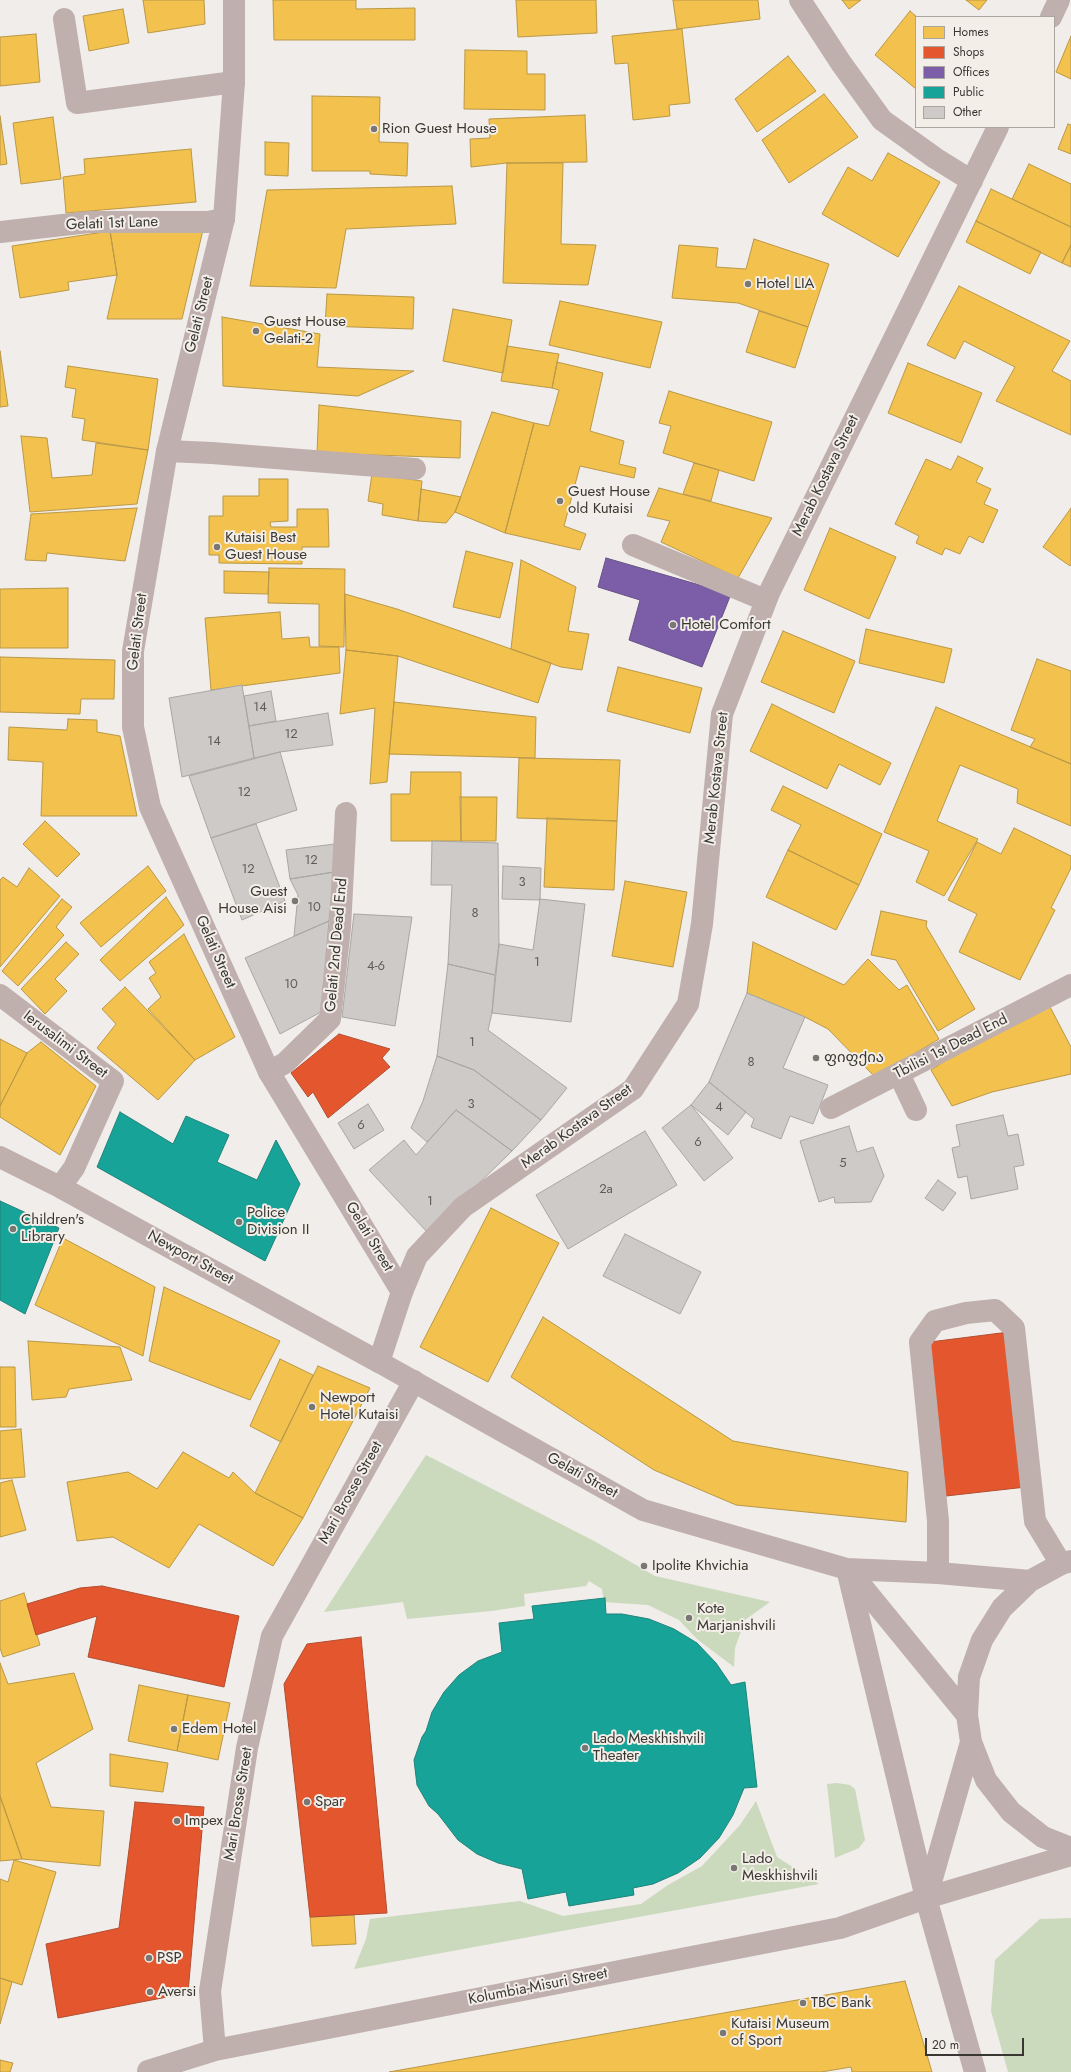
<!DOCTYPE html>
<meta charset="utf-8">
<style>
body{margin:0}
#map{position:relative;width:1071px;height:2072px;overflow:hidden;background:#f0edea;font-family:Jost,sans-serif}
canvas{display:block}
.legend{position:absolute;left:915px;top:16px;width:140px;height:112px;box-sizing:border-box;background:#f3eee7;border:1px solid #a9a59f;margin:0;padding:5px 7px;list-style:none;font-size:12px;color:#393734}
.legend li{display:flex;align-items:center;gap:8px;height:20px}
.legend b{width:20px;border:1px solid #a9a59f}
.scale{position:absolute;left:925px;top:2038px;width:99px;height:18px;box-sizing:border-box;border:2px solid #393734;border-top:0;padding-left:5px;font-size:12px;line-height:14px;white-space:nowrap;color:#393734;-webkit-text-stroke:3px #f3eee7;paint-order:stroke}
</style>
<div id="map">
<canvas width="1071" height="2072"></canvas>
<ul class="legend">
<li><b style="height:11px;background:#f2c14e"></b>Homes</li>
<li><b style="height:11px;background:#e4572e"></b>Shops</li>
<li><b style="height:11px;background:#7b5ea7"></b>Offices</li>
<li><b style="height:11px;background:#17a398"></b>Public</li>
<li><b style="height:11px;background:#cdcac8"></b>Other</li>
</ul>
<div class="scale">20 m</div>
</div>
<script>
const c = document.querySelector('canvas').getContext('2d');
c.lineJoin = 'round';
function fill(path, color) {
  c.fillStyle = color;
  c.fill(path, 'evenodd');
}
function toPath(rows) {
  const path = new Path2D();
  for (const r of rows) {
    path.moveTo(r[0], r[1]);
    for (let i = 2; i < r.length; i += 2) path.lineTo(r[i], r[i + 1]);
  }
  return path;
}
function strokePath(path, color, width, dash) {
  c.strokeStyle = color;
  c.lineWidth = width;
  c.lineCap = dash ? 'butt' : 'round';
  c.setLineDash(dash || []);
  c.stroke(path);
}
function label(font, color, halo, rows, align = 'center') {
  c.font = font + ' Jost,"Noto Sans Georgian",sans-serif';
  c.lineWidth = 4;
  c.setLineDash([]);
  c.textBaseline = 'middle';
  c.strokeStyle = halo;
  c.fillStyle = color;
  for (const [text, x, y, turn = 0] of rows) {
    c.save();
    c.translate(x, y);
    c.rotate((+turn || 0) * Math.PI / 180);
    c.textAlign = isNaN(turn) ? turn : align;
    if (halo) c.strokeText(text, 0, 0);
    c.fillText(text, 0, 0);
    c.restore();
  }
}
fill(toPath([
 [426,1455,596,1542,655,1576,770,1602,745,1620,735,1648,734,1667,697,1639,679,1620,648,1605,604,1602,602,1589,589,1581,586,1586,524,1594,525,1606,491,1611,407,1619,403,1602,324,1612],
 [837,1783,850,1785,855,1789,865,1840,859,1848,835,1858,827,1784],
 [756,1801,777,1857,819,1884,354,1969,366,1939,370,1919,520,1901,563,1916,641,1904,668,1885,702,1866,740,1825],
 [1071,1918,1071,2072,1008,2072,991,2011,995,1960,1040,1919]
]), '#cbd9bd');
const homes = toPath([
 [143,0,204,0,205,24,148,33,143,0],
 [273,0,356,0,356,9,415,8,415,40,274,40,273,0],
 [516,0,596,0,597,33,518,37,516,0],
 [673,0,758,0,760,19,677,29,673,0],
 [842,0,861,0,849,9,842,0],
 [966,0,987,0,979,10,966,0],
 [123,9,129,43,89,51,83,16,123,9],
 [910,11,917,17,916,89,875,55,910,11],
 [682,29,690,103,669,105,670,116,633,120,628,63,615,64,612,36,682,29],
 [36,34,40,82,0,86,0,37,36,34],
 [1071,36,1071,79,1056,72,1071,36],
 [465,50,527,51,527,74,545,74,545,110,464,109,465,50],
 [788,56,816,91,757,132,735,99,788,56],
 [824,94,858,137,789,183,762,140,824,94],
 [312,96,380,97,379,142,408,143,407,176,370,174,370,171,312,171,312,96],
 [585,115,587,162,507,163,471,167,470,139,490,138,489,119,585,115],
 [0,116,7,164,0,165,0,116],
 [53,117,61,179,21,184,13,123,53,117],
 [1068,124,1071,125,1071,154,1058,149,1068,124],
 [265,142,289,143,288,176,265,175,265,142],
 [191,149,196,202,66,213,63,177,85,174,84,159,191,149],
 [888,153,940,182,898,257,822,214,848,167,872,181,888,153],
 [507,163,563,163,561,244,596,245,588,285,503,283,507,163],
 [1029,164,1071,184,1071,227,1012,199,1029,164],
 [452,186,456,224,346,229,336,288,250,286,267,190,452,186],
 [991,189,1071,227,1071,245,1062,263,976,221,991,189],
 [976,221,1041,252,1030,274,966,242,976,221],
 [203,230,182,319,107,319,117,275,110,231,203,230],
 [110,231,117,275,68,282,69,290,20,298,12,246,110,231],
 [754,239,829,264,808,327,738,303,672,298,679,245,718,248,716,267,746,269,754,239],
 [1071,245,1071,267,1062,263,1071,245],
 [959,286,1070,341,1052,371,1071,381,1071,435,996,401,1015,367,964,341,955,359,927,345,959,286],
 [327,294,414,297,413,329,325,326,327,294],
 [560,301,662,322,650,368,549,345,560,301],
 [453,309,512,320,503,373,443,361,453,309],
 [759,311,808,327,795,368,746,352,759,311],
 [222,317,320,334,317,367,414,371,358,396,223,386,222,317],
 [507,346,559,354,552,388,501,381,507,346],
 [0,351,8,406,0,407,0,351],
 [557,362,603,373,590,431,624,441,619,464,636,468,634,478,580,466,564,526,586,534,580,550,505,533,534,423,549,426,559,390,552,388,557,362],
 [908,363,982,393,961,443,888,413,908,363],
 [68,366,158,379,148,450,82,440,85,419,72,417,76,389,65,387,68,366],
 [669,391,772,422,754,481,663,453,671,426,659,423,669,391],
 [319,405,461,421,460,458,317,453,319,405],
 [492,412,534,423,505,533,455,512,492,412],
 [21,436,47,438,52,478,92,475,96,443,148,450,137,504,30,512,21,436],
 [958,456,983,468,976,482,991,489,984,504,998,510,983,543,969,536,960,554,945,548,942,555,916,543,919,536,895,524,926,459,951,470,958,456],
 [694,463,719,470,711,501,683,494,694,463],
 [372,474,422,481,418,521,382,515,383,504,368,501,372,474],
 [259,479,288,479,288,521,270,522,271,527,297,527,297,509,328,509,329,547,302,547,302,564,219,563,219,555,209,555,209,516,223,516,223,496,259,496,259,479],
 [659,488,772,518,738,578,661,542,670,521,647,516,659,488],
 [421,489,461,497,455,512,446,523,418,521,421,489],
 [137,508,125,561,47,553,46,561,25,560,31,514,137,508],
 [1071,508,1071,564,1070,566,1043,547,1071,508],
 [830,528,896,557,869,619,804,590,830,528],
 [466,551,513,563,500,618,453,607,466,551],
 [521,560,576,587,568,631,589,634,582,670,561,667,511,649,521,560],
 [269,568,345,569,344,647,319,646,319,604,268,603,269,568],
 [224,571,269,572,268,594,224,593,224,571],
 [68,588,68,648,0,648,0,589,68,588],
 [345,594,397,609,551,663,538,703,398,656,346,650,345,594],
 [280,612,282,639,309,637,310,647,339,647,340,673,211,690,205,618,280,612],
 [866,629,952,649,944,683,859,663,866,629],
 [783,631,855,661,834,713,761,682,783,631],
 [346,650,398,656,387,782,370,784,375,708,340,714,346,650],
 [0,657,115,660,114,699,81,699,80,714,0,712,0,657],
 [1037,659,1071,671,1071,764,1030,747,1035,739,1011,730,1037,659],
 [618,667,702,688,690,733,607,711,618,667],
 [394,702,536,717,535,758,389,754,394,702],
 [772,704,891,763,880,785,839,764,827,789,750,751,772,704],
 [936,707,1071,764,1071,826,1017,803,1018,789,960,765,937,821,978,839,944,896,916,882,929,851,884,832,936,707],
 [68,719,97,720,97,732,120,736,137,816,41,816,43,762,8,760,9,727,67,730,68,719],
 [519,758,620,760,617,821,517,818,519,758],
 [411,772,461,772,461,841,391,841,391,794,410,794,411,772],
 [783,786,882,834,859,885,788,850,801,825,771,810,783,786],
 [460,797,497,797,496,841,461,841,460,797],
 [547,818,617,821,614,890,544,887,547,818],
 [45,821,80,854,57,877,23,844,45,821],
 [1014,828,1071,856,1071,868,1051,908,1055,910,1020,980,959,952,977,914,948,900,977,842,1001,854,1014,828],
 [788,850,859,885,836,930,766,897,788,850],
 [148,866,166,891,101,947,80,923,148,866],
 [29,868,60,896,0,967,0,880,3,877,17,887,29,868],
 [625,881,687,892,673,967,612,956,625,881],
 [166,897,184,925,120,981,100,960,166,897],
 [62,899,72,907,56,927,64,935,18,986,2,971,62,899],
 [881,911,927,921,926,926,975,1009,938,1031,896,960,871,955,881,911],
 [184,934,235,1037,195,1060,148,1009,161,997,149,978,156,973,149,962,184,934],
 [66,942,79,954,55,979,67,991,45,1014,21,989,66,942],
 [753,942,844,985,868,959,899,990,907,985,939,1039,875,1077,828,1029,805,1017,747,993,753,942],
 [125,987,195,1060,158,1100,97,1048,116,1024,102,1009,125,987],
 [1048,1003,1071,1047,1071,1074,992,1092,952,1106,931,1070,965,1048,1048,1003],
 [0,1039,27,1053,0,1106,0,1039],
 [41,1042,96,1086,60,1155,0,1117,0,1106,27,1053,41,1042],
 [491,1208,559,1243,488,1382,420,1347,491,1208],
 [63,1238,155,1287,143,1356,35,1305,63,1238],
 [164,1287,280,1341,250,1400,149,1361,164,1287],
 [543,1317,733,1441,908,1472,906,1522,736,1505,654,1470,511,1377,543,1317],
 [28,1341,120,1347,132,1380,69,1389,66,1397,32,1400,28,1341],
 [280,1359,313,1375,281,1442,250,1426,280,1359],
 [318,1366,370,1388,303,1518,255,1493,318,1366],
 [0,1367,15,1367,16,1427,0,1427,0,1367],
 [21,1429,25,1477,0,1479,0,1431,21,1429],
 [183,1452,229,1478,233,1472,255,1493,303,1518,273,1566,199,1524,169,1568,113,1537,77,1541,67,1482,128,1472,157,1489,183,1452],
 [12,1480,26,1530,0,1537,0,1483,12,1480],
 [24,1593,40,1645,3,1657,0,1648,0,1601,24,1593],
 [0,1663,8,1684,74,1673,93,1729,36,1763,51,1807,104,1811,100,1866,22,1859,0,1796,0,1663],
 [139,1685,188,1695,177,1751,128,1741,139,1685],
 [188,1695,230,1703,218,1760,177,1751,188,1695],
 [110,1754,168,1763,163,1792,110,1786,110,1754],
 [0,1796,22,1859,0,1861,0,1796],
 [14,1860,56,1872,22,1985,0,1978,0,1879,8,1882,14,1860],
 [354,1915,356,1944,312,1946,310,1917,354,1915],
 [0,1978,12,1982,0,2024,0,1978],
 [905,1981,932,2072,852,2072,851,2067,821,2072,389,2072,905,1981],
 [0,2060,13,2063,10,2072,0,2072,0,2060]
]);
fill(homes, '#f2c14e');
strokePath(homes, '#ba9846', 1);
const shops = toPath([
 [339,1034,390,1049,382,1058,390,1067,328,1118,313,1092,308,1097,291,1073,339,1034],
 [1009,1332,1026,1487,946,1496,930,1342,1009,1332],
 [102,1586,239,1616,224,1687,88,1657,97,1616,36,1635,27,1604,80,1588,102,1586],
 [361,1637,387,1913,310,1917,284,1684,307,1644,361,1637],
 [135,1802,204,1807,188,1993,58,2018,46,1944,119,1928,135,1802]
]);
fill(shops, '#e4572e');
strokePath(shops, '#b14d30', 1);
const offices = toPath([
 [606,558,731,594,702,667,629,640,640,600,598,587,606,558]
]);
fill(offices, '#7b5ea7');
strokePath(offices, '#675284', 1);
const public = toPath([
 [120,1112,173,1144,186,1116,229,1135,217,1162,257,1180,276,1140,300,1184,265,1261,97,1167,120,1112],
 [0,1201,59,1228,25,1314,0,1300,0,1201],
 [605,1598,606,1614,622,1614,649,1619,674,1629,697,1643,716,1663,731,1685,745,1682,757,1787,744,1788,733,1815,719,1838,700,1858,678,1873,653,1884,633,1888,634,1895,569,1906,566,1892,528,1899,522,1869,498,1863,477,1854,458,1840,438,1814,429,1806,417,1785,414,1760,422,1737,426,1731,432,1712,444,1692,459,1675,478,1661,502,1652,499,1623,534,1619,532,1606,605,1598]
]);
fill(public, '#17a398');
strokePath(public, '#21837a', 1);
const building = toPath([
 [242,685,254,758,182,777,169,698,242,685],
 [271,691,276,721,249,726,244,696,271,691],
 [328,713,333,745,280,752,254,758,249,726,328,713],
 [280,752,297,810,211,838,189,776,280,752],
 [256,824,285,901,242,920,211,838,256,824],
 [432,841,498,843,499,944,495,975,448,964,452,885,431,885,432,841],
 [335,844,334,872,290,879,286,850,335,844],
 [503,866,541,868,540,900,502,899,503,866],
 [334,872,329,921,294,936,298,895,290,879,334,872],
 [540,899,585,904,571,1022,492,1013,499,944,533,950,540,899],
 [354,914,412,917,395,1026,342,1017,354,914],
 [329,921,321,1012,280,1034,245,958,329,921],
 [448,964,495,975,492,1013,488,1030,567,1088,541,1120,474,1070,437,1056,448,964],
 [747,993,805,1017,783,1068,828,1085,813,1124,790,1116,781,1139,751,1127,754,1119,709,1082,747,993],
 [437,1056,474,1070,541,1120,512,1151,456,1110,427,1142,411,1128,423,1101,437,1056],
 [709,1082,746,1112,728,1135,691,1105,709,1082],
 [368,1104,384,1130,354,1149,338,1123,368,1104],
 [691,1105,733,1158,704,1181,662,1128,691,1105],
 [456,1110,512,1151,428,1233,369,1170,404,1140,416,1155,456,1110],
 [1003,1115,1008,1136,1018,1134,1024,1165,1014,1167,1018,1189,971,1199,967,1176,958,1178,952,1148,960,1146,956,1125,1003,1115],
 [849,1126,857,1152,873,1147,884,1176,871,1202,835,1203,834,1197,819,1202,800,1141,849,1126],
 [645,1131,677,1185,568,1249,536,1195,645,1131],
 [938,1180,956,1193,943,1211,925,1198,938,1180],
 [625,1234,701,1272,680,1314,603,1276,625,1234]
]);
fill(building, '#cdcac8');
strokePath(building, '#a8a7a4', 1);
strokePath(toPath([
 [800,0,841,63,882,120,935,158,972,181],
 [1051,17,1059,0],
 [64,19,77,103,234,82],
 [0,232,89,222,207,222,224,219],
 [167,451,212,453,415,469],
 [633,545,765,600],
 [0,995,113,1081,74,1168,60,1187],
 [269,1072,285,1063,330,1019,340,928,346,813],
 [899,1074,916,1110],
 [831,1108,1071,985],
 [0,1157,60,1187,379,1362],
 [402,1292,417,1256,463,1207,633,1089,688,1004,702,924,722,714,769,593,998,127],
 [938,1573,938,1521,920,1342,935,1321,966,1313,995,1310,1014,1328,1035,1521,1061,1564],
 [215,2050,210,1991,247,1748,272,1636,414,1381],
 [148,2071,215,2050,840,1928,926,1898,1071,1855]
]), '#bfafad', 22);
strokePath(toPath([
 [234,0,234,82,224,219,167,451,133,651,133,727,150,807,269,1072,402,1292,379,1362,643,1510,847,1569,938,1573,1030,1581],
 [1071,1561,1061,1564,1030,1581,1002,1608,982,1640,969,1677,967,1715,971,1742,986,1780,1011,1812,1043,1837,1071,1848],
 [847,1569,926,1898,975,2072],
 [851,1573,967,1715],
 [927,1896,971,1742]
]), '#bfafae', 22);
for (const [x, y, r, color] of [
 [374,129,4,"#797774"],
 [748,284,4,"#797774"],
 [256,331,4,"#797774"],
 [560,501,4,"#797774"],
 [217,547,4,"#797774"],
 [673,625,4,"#797774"],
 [295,901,4,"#797774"],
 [816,1058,4,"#797774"],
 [239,1222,4,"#797774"],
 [13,1229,4,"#797774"],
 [312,1407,4,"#797774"],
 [644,1566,4,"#797774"],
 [689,1618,4,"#797774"],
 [174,1729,4,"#797774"],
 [585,1748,4,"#797774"],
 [307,1802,4,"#797774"],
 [177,1821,4,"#797774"],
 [734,1868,4,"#797774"],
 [149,1958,4,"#797774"],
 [150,1992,4,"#797774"],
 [803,2003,4,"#797774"],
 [723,2033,4,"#797774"]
]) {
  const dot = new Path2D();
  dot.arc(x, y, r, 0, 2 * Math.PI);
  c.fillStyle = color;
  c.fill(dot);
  strokePath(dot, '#f3eee7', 1.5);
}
label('13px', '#5e5c59', null, [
 ["14",260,708],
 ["12",291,735],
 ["14",214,742],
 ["12",244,793],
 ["12",311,861],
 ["12",248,870],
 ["3",522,883],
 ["10",314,908],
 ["8",475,914],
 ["1",537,963],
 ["4-6",376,967],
 ["10",291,985],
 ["1",472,1043],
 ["8",751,1063],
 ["3",471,1105],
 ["4",719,1108],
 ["6",361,1126],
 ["6",698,1143],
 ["5",843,1164],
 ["2a",606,1190],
 ["1",430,1202]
]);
label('15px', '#393734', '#f3eee7', [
 ["Rion Guest House",382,129],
 ["Hotel LIA",756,284],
 ["Guest House",264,322],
 ["Gelati-2",264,339],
 ["Guest House",568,492],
 ["old Kutaisi",568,509],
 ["Kutaisi Best",225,538],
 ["Guest House",225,555],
 ["Hotel Comfort",681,625],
 ["Guest",287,892,"right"],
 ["House Aisi",287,909,"right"],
 ["ფიფქია",824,1058],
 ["Police",247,1213],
 ["Division II",247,1230],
 ["Children's",21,1220],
 ["Library",21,1237],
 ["Newport",320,1398],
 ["Hotel Kutaisi",320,1415],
 ["Ipolite Khvichia",652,1566],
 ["Kote",697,1609],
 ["Marjanishvili",697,1626],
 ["Edem Hotel",182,1729],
 ["Lado Meskhishvili",593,1739],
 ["Theater",593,1756],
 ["Spar",315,1802],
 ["Impex",185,1821],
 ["Lado",742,1859],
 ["Meskhishvili",742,1876],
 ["PSP",157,1958],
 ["Aversi",158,1992],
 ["TBC Bank",811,2003],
 ["Kutaisi Museum",731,2024],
 ["of Sport",731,2041]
], 'left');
label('15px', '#393734', '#f3eee7', [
 ["Gelati 1st Lane",112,224,-2],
 ["Gelati Street",200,315,-76],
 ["Merab Kostava Street",826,476,-64],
 ["Gelati Street",138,632,-83],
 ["Merab Kostava Street",717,778,-84],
 ["Gelati 2nd Dead End",337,945,-85],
 ["Gelati Street",215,952,66],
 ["Ierusalimi Street",65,1045,37],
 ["Tbilisi 1st Dead End",951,1047,-27],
 ["Merab Kostava Street",577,1127,-36],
 ["Gelati Street",369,1237,59],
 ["Newport Street",190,1258,29],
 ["Gelati Street",582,1476,29],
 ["Mari Brosse Street",351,1493,-61],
 ["Mari Brosse Street",239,1804,-81],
 ["Kolumbia-Misuri Street",538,1987,-11]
]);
</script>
